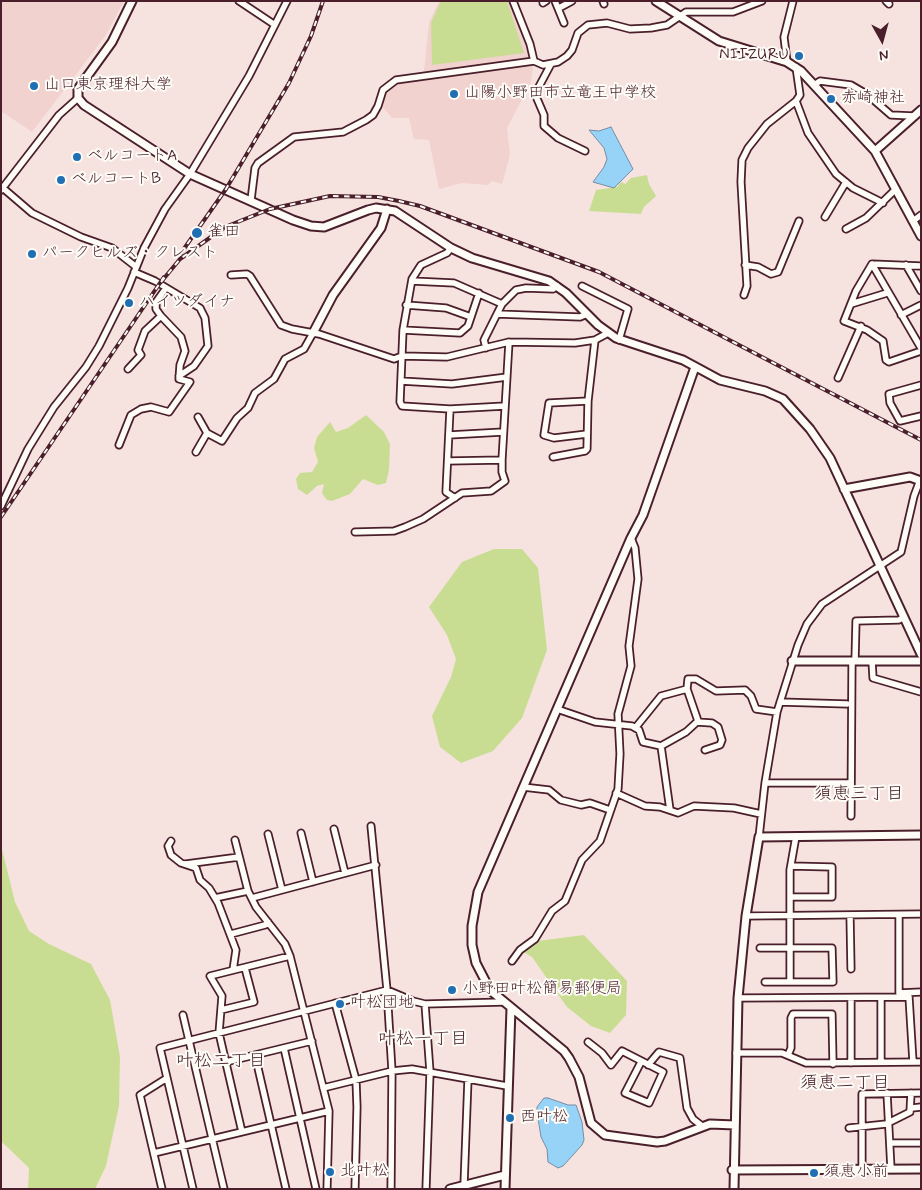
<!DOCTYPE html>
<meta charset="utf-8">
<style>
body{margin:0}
#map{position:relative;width:922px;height:1190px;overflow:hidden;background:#f6e3df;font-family:Mynerve,sans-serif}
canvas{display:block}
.frame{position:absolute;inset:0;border:2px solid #4a1f2b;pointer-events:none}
.north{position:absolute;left:857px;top:15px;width:50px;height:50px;-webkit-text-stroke:4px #fdfcf7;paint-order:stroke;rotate:173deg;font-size:14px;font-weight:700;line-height:20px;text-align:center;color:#4a1f2b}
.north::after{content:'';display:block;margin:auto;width:18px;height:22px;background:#4a1f2b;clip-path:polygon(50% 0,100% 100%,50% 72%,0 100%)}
</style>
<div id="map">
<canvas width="922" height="1190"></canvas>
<div class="frame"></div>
<div class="north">N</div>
</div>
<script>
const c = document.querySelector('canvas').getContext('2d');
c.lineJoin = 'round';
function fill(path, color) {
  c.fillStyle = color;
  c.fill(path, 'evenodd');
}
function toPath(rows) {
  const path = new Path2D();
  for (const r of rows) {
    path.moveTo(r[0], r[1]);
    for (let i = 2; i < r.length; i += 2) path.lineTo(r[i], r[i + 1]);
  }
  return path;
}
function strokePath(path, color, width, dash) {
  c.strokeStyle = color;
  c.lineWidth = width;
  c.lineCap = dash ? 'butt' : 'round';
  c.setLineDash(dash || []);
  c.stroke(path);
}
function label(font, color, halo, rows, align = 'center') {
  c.font = font + ' Mynerve,"Klee One",sans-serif';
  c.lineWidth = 4;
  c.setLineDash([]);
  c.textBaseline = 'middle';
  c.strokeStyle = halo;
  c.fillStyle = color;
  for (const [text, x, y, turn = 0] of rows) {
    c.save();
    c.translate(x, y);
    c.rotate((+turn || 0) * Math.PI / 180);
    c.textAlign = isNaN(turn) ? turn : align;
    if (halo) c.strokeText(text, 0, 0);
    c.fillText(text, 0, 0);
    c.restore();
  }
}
fill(toPath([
 [1,1,124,1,106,35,32,132,1,111],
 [439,1,509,1,533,66,531,82,507,128,510,155,502,184,492,181,488,185,462,183,439,189,429,140,414,139,409,118,392,118,381,105,385,90,424,71,429,23]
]), '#f1d2ce');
fill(toPath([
 [441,1,507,1,524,53,432,65,431,23],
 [647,175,649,184,656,196,644,207,641,214,589,211,596,190,617,187,621,182,625,184,631,178],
 [366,415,384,432,390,444,389,470,386,483,378,485,363,479,350,494,332,501,327,500,322,493,324,484,317,486,307,495,298,489,296,479,300,473,312,472,318,462,314,448,317,437,330,422,336,432,348,428],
 [494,549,522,549,538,568,547,650,522,718,493,751,461,763,440,747,432,716,451,677,456,659,447,635,429,607,462,562],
 [1,845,15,902,29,931,49,944,91,964,110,1000,120,1057,119,1106,106,1166,95,1189,28,1189,29,1168,1,1141],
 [584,935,627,981,626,1015,610,1033,591,1026,567,1007,532,957,522,951,537,941]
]), '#c9dd92');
const water = toPath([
 [611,127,633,169,614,188,593,182,604,167,607,159,604,148,589,130,599,131,611,127],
 [548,1098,568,1105,576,1105,582,1122,584,1140,582,1145,563,1166,558,1168,548,1162,547,1149,541,1137,537,1112,537,1107,544,1098,548,1098]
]);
fill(water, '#96d3f7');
strokePath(water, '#788ba5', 1);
const minor = toPath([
 [239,1,275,25],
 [513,1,530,44,534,61,543,65,558,62,567,56,572,50,578,33,588,25,607,23,630,29,651,28,667,25,686,12,733,12,762,1],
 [555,1,564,23],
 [603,1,604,4],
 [886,1,889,4],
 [543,3,546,1],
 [559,8,572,1],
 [787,62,784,37,793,1],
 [551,64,535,94,544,115,544,126,558,138,585,151],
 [814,85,820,81,851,85,868,95,891,115,914,116],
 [796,101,808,133,836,174,853,188,883,203],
 [4,189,32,213,81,237,112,248,135,266],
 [1,190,59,115,78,98],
 [251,200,255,168,258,163,294,137,343,132,366,120,373,115,378,106,383,90,396,80,534,61],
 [825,217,846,182],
 [913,221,921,215],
 [846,229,866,218,896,189],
 [451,248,447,253,421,265,412,279,403,330,400,402,402,406,450,409,505,406],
 [872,264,921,348],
 [745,265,758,267,771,274,778,272,799,221],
 [906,265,921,291],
 [921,266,872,264,856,291,844,321,867,330,883,341,886,360,889,362,921,351],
 [134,272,155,281,200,308,205,318,208,346,194,366,179,376],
 [231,275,247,274,250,276,281,325,292,329,319,334,394,359,402,356,447,357,509,342,575,343,595,340,608,333],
 [412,281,454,283,502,304],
 [582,286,628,309,619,340],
 [744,295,747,286,741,182,742,160,748,148,767,124,796,101,800,95,796,67],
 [851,304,887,293],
 [406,305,446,308,471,317],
 [497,314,580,317,587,314],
 [901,315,921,305],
 [403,330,460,333,468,326,479,293],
 [486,348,484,340,502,304,516,290,526,288,553,289,557,286],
 [128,369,141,355,138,350,145,331,161,316,156,309,156,302,166,288],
 [838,378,861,326],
 [401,381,452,384,507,377],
 [921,385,889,394,890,403,900,421,921,416],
 [450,409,446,492,455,498],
 [198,417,207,433,222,441,237,418,248,408,255,393,274,379,285,359,304,349,313,333],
 [587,434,554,438,544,435,549,403,588,401],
 [449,435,503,432],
 [119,445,131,415,141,409,151,407,169,412,190,382,179,379,180,365,185,351,181,337,161,316],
 [196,452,207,433],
 [553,457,585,451,587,449,588,401,595,340],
 [448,461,502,460],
 [1,506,28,449,54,407,86,367,99,346,128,288,144,248,165,209,190,174,249,76,287,1],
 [355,532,394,531,405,527,423,519,462,493,491,491,505,481,502,472,502,460,509,342],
 [855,661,856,621,899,620,904,617],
 [872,661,873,678,921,692],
 [780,702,847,704],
 [557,709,595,722,632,726,639,730,643,742,661,746,686,732,698,721,687,689,688,679,696,679,716,691,745,690,751,696,756,709,777,712],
 [697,722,712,723,718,727,722,740,720,745,705,750],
 [636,727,661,696,687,689],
 [661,746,670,810],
 [765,783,851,783],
 [523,787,549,790,561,800,581,805,590,803,610,810],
 [616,793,645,806,660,807,678,813,694,806,734,808,761,814],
 [851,816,852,661],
 [371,826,387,990,392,1071,391,1189],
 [334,829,345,873],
 [301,833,313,882],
 [268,834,282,890],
 [759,837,765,783,777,712,798,645,807,624,822,604,901,552,914,496,920,480],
 [235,840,248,891,256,907,285,944,290,956,329,1111,327,1189],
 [171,841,168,846,171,855,181,863,196,868,200,880,209,888,218,903,236,950,233,970],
 [186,864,239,857],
 [790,897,832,897,832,867,791,866],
 [215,898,248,891],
 [252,898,376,865],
 [850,915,851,969],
 [899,915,899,993,921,992],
 [746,916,921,914],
 [231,934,265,925,268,922],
 [760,948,832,948,833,982,765,982],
 [512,961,520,950,535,939,552,911,565,901,582,860,600,841,618,789,620,754,618,714,631,666,629,646,638,579,635,548,631,538],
 [790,982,790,870,796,836],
 [738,998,909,997,913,1062],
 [851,998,851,1063],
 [881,998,881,1062],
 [335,1003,356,1080,357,1107,355,1189],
 [425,1004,430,1072,426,1189],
 [221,1010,254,1002,245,968],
 [183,1015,224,1189],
 [588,1042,602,1053,611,1065,622,1051,663,1072,649,1103,625,1093,641,1062],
 [284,1048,316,1189],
 [736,1053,782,1053,806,1063,921,1062],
 [255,1055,286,1189],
 [788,1055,791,1048,791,1018,793,1014,832,1014,833,1064],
 [226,1062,312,1041],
 [648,1065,659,1052,680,1058,687,1108,693,1119,702,1126],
 [323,1088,392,1071,412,1069,507,1086],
 [887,1093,891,1169],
 [912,1108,921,1107],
 [849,1128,886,1124,910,1112,911,1093],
 [242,1132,219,1033,222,996,210,976,290,956],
 [891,1143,921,1143],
 [154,1153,329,1111],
 [862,1169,862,1094,921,1093],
 [464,1185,468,1079],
 [162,1189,140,1095,167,1078],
 [193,1189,160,1048,387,990,413,1001,425,1004,504,1002]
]);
const tertiary = toPath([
 [132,1,112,42,78,89,78,98,84,105,190,174,293,220,311,226,324,227,368,210,376,208,395,211,451,248,472,258,549,281,566,293,598,325,616,338,683,360,720,380,765,391,783,399,810,429,830,458,921,654],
 [656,1,719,41,787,62,801,71,875,151,921,236],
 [875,151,921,110],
 [313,333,333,295,381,228,387,209],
 [695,367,643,515,631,538,478,892,472,926,472,945,476,963,490,990,564,1051,569,1058,579,1077,591,1123,605,1135,657,1142,665,1141,710,1124,735,1125],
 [844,489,910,477,921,481],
 [792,661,921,661],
 [732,1170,921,1169],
 [450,1189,505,1175],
 [505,1189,511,1008],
 [734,1189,738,998,746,916,759,837,921,835]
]);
strokePath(minor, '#4a1f2b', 9);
strokePath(tertiary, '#4a1f2b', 11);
strokePath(minor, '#fdfcf7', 5.5);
strokePath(tertiary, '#fdfcf7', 7);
const rail = toPath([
 [181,253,226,189,289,83,311,36,323,1],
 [161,282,180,259,225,227,270,209,330,196,378,197,399,201,420,206,599,272,921,440],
 [1,517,164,277]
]);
strokePath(rail, '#4a1f2b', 4);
strokePath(rail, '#fdfcf7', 2, [5.5]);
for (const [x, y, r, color] of [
 [799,56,5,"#1f6fb2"],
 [34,86,5,"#1f6fb2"],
 [454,94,5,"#1f6fb2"],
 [831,99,5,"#1f6fb2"],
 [77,157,5,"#1f6fb2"],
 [61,180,5,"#1f6fb2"],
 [197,233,6,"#1f6fb2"],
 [32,254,5,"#1f6fb2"],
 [129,303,5,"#1f6fb2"],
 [452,990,5,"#1f6fb2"],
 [340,1004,5,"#1f6fb2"],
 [510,1118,5,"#1f6fb2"],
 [330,1172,5,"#1f6fb2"],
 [814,1173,5,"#1f6fb2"]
]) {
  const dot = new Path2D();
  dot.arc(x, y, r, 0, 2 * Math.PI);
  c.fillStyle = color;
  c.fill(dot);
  strokePath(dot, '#fdfcf7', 2);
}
label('16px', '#4a1f2b', '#fdfcf7', [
 ["NIIZURU",789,56,"right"],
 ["山口東京理科大学",44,86],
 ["山陽小野田市立竜王中学校",464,94],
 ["赤崎神社",841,99],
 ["ベルコートA",87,157],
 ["ベルコートB",71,180],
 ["雀田",208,233],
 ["パークヒルズ・クレスト",42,254],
 ["ハイツダイナ",139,303],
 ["小野田叶松簡易郵便局",462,990],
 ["叶松団地",350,1004],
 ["西叶松",520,1118],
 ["北叶松",340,1172],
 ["須恵小前",824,1173]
], 'left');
label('18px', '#4a1f2b', '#fdfcf7', [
 ["須恵三丁目",859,795],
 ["叶松一丁目",423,1040],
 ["叶松二丁目",221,1062],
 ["須恵二丁目",845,1084]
]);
</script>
